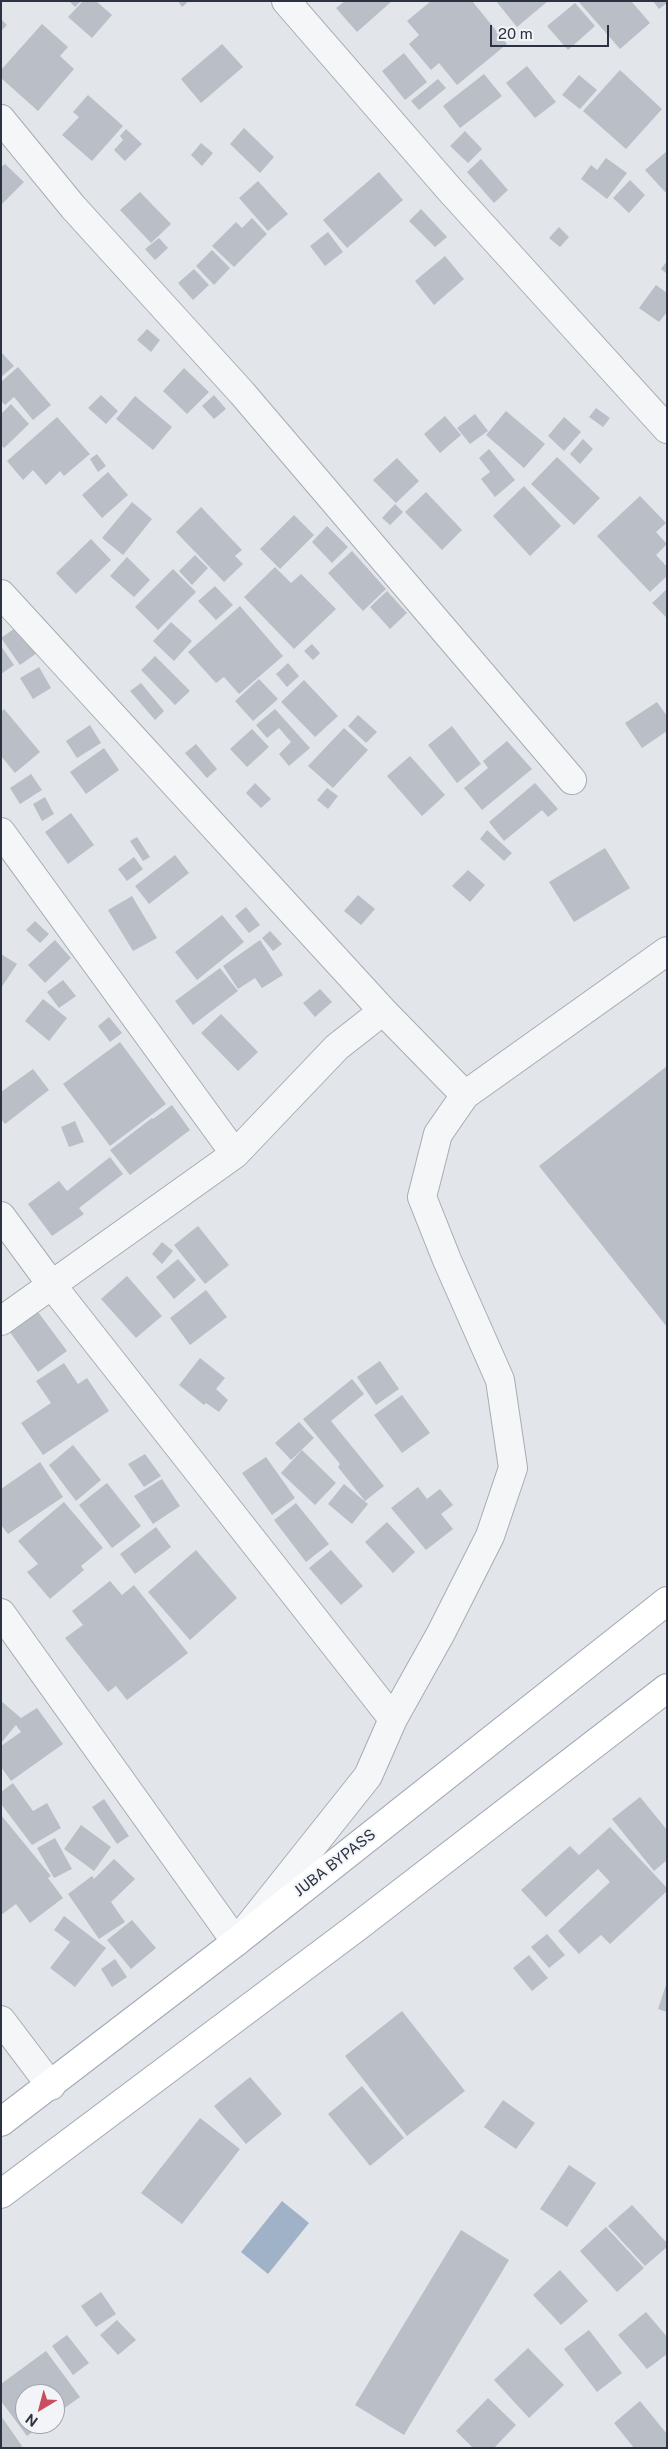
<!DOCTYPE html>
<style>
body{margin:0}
#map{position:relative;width:668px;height:2449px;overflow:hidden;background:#e2e5ea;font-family:"Public Sans",sans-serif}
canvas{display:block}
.frame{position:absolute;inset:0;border:2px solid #2b3241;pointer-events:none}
.north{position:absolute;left:15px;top:2384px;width:50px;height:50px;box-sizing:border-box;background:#f2f4f7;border:1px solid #a2a6ae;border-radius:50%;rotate:217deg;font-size:14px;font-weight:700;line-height:20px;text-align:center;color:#2b3241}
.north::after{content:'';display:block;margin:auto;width:18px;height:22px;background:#c74f5e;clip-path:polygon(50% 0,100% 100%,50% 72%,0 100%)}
.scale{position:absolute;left:490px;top:25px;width:119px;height:22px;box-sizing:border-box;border:2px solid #2b3241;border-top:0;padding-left:6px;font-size:15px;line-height:18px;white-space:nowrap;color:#2b3241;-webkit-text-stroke:4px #f2f4f7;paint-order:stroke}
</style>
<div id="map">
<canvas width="668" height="2449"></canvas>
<div class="frame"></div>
<div class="north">N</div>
<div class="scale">20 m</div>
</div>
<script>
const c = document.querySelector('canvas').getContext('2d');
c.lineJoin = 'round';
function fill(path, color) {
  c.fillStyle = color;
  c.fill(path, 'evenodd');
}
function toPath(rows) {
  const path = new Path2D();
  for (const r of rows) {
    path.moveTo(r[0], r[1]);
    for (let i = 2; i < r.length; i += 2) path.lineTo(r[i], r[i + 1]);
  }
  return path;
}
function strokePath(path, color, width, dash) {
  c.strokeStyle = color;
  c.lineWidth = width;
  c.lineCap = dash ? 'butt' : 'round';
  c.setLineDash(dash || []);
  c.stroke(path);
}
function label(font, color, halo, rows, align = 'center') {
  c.font = font + ' "Public Sans",sans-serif';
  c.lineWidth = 4;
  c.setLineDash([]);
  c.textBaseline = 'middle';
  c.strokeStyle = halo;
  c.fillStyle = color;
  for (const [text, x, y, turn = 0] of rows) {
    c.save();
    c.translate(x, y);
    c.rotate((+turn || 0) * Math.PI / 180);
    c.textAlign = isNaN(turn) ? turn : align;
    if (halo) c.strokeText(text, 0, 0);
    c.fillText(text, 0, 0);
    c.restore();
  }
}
fill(toPath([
 [282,2201,309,2223,268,2274,241,2252]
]), '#9fb2c7');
fill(toPath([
 [69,1,81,1,75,7],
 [83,1,96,1,112,15,92,38,68,17],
 [178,1,189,1,182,7],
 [345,1,392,1,357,32,336,8],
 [431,1,472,1,507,44,457,85,439,63,431,70,409,44,419,35,407,21],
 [496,1,548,1,517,27],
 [578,1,631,1,650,23,620,49],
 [653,1,667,1,667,3,659,9],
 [575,3,595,26,568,50,547,26],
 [1,19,7,25,1,31],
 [42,24,68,47,60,56,74,69,38,111,1,78,1,70],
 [222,44,243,67,201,103,181,79],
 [404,53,427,82,405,100,382,71],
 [527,66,556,102,535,118,506,83],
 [620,70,662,109,626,149,583,111],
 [484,74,502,96,460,128,443,106],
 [579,75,597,90,580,109,562,95],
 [438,79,446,88,419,110,411,101],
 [88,95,123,126,92,161,62,135,79,117,73,112],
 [244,128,274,157,260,173,230,144],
 [126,129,142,144,125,161,114,150,123,140,120,136],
 [465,131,482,149,468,163,450,146],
 [201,143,213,153,202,166,191,155],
 [667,151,667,194,645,170],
 [606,158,627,173,607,199,581,179,591,165,597,170],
 [481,159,508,190,494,203,467,172],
 [5,164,24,182,1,205,1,167],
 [379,172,403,200,347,248,323,220],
 [630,180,645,195,629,213,613,198],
 [258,181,288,214,268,231,239,198],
 [140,192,171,224,151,243,120,210],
 [421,209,447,237,435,247,409,221],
 [252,218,267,234,234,267,212,246,236,222,242,228],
 [559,227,569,237,560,247,549,238],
 [328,232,343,252,325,266,310,246],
 [159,238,168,248,155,260,145,249],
 [212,250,230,268,214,285,196,266],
 [445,256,464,279,434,305,415,281],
 [667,261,667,274,661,269],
 [194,269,209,285,193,300,178,283],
 [656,285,667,293,667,312,659,322,639,308],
 [147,329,160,340,151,352,137,340],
 [1,352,14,366,1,377],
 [18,367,51,405,33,420,14,397,5,405,1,401,1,382],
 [184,368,209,392,187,414,163,391],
 [101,395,118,411,106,424,88,408],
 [214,395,226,409,214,419,202,406],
 [135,396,172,427,153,450,116,419],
 [11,404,29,424,4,448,1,445,1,414],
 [596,408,610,418,603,427,589,417],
 [506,411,545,444,524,468,486,435],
 [475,414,488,431,470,444,457,428],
 [445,416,461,435,440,453,424,434],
 [57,417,90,454,64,476,60,471,46,485,33,470,23,480,7,461],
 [564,417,581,432,564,451,548,436],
 [583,439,593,449,580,464,570,454],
 [489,449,515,480,495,497,481,479,490,472,479,458],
 [97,454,106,466,98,472,90,459],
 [557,457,600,498,574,525,531,484],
 [397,458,419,481,396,503,373,480],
 [108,472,128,495,102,518,82,495],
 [524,486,561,526,530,556,493,516],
 [426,492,462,530,442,550,405,512],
 [640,496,666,523,656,532,667,544,656,555,667,567,667,576,650,592,597,536],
 [132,502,152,519,123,555,102,538],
 [395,504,403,512,390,525,382,518],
 [201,507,242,550,235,556,243,564,224,582,176,532],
 [294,515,314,535,280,569,260,549],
 [327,526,348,547,332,563,312,542],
 [91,539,111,560,76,594,56,573],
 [352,551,386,589,363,611,328,573],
 [195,555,208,568,192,585,179,571],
 [127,557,150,580,134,597,110,576],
 [275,567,291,583,301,574,336,609,294,649,244,597],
 [173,569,196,592,158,630,135,607],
 [215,586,233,605,216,620,198,601],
 [667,589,667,618,652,603],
 [387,591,407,613,390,629,370,607],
 [240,606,283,656,239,694,224,677,216,683,188,652],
 [171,622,192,641,174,661,153,641],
 [18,626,37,653,20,665,1,638],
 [312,644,320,653,313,660,304,651],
 [1,646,14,665,1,674],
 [155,656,190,691,175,705,141,670],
 [288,663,299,676,287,687,276,674],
 [39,667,51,688,33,699,20,678],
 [259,679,278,699,253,721,235,701],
 [304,680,338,716,315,737,281,702],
 [141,683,164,711,155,720,130,691],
 [657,702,667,716,667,731,642,748,625,723],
 [4,709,40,752,15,773,1,756,1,712],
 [275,709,310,748,289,766,279,754,291,742,279,728,267,738,256,725],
 [358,715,377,732,366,743,348,726],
 [90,725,101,743,77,758,66,741],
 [452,726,481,764,457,783,428,745],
 [344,728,368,750,333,788,308,766],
 [252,729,269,747,247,767,230,749],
 [507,741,532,769,482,810,464,788,488,768,483,761],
 [196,744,217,769,207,778,185,753],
 [104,748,119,770,86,794,70,772],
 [410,756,445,795,422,816,387,776],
 [31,774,42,790,20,804,10,788],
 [255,783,271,799,261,808,246,793],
 [535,783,558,809,548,817,542,810,504,841,489,822],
 [327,788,338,796,328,809,317,800],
 [45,797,54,814,42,821,33,804],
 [71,813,94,845,68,864,45,832],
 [487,830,512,853,504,861,480,839],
 [137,837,150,857,143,861,130,841],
 [605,848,630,888,574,922,549,882],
 [175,855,189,873,149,904,135,886],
 [134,857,143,869,127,881,118,869],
 [468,870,485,885,470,902,452,886],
 [358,895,375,909,361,925,344,911],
 [132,896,157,938,133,951,108,910],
 [246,907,260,925,249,933,235,916],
 [222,915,244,942,197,980,175,952],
 [35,921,49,934,40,943,26,930],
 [270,931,282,944,273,951,262,938],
 [55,940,71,958,45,983,28,965],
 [260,940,283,975,262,988,255,978,238,989,223,966],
 [1,954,17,964,1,988],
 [220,968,238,991,193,1025,175,1001],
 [63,980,76,996,59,1008,47,992],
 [320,989,332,1002,315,1017,303,1003],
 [43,999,67,1018,49,1041,25,1021],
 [221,1014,258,1052,238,1071,201,1033],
 [109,1017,122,1033,110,1042,98,1026],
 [120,1042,166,1104,110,1146,63,1084],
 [667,1066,667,1327,539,1166],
 [33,1069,49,1090,5,1124,1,1119,1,1092],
 [172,1105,190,1130,130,1175,110,1150,152,1118,153,1119],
 [75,1121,84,1142,69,1147,61,1127],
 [110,1157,123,1174,79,1208,84,1214,52,1236,28,1204,59,1181,67,1191],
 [198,1226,229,1265,205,1284,174,1245],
 [162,1242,173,1251,162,1264,152,1254],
 [178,1259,196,1280,174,1299,156,1277],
 [127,1276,162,1316,136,1338,101,1299],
 [206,1290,227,1317,190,1345,170,1318],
 [38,1312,67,1351,38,1372,10,1332],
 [200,1358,225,1378,216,1389,228,1400,219,1412,206,1403,204,1405,179,1385],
 [380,1361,399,1389,376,1405,357,1377],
 [64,1363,78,1384,87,1378,109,1411,43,1455,21,1423,51,1403,36,1381],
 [352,1379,364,1394,331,1421,384,1486,365,1501,338,1467,340,1464,303,1419],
 [402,1395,430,1433,402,1453,374,1415],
 [299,1422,314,1438,291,1460,275,1443],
 [73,1445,101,1480,76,1501,49,1465],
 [302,1450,336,1483,315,1505,281,1473],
 [145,1454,161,1476,144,1487,128,1464],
 [266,1457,295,1498,272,1515,242,1473],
 [40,1462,63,1497,8,1534,1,1525,1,1489],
 [162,1479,180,1506,153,1524,134,1496],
 [107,1483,141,1526,112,1548,79,1505],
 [344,1484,368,1504,352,1524,328,1504],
 [418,1487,427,1499,440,1489,453,1505,441,1514,453,1529,426,1550,391,1508],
 [64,1502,103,1548,81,1566,84,1570,50,1599,27,1572,38,1564,18,1541],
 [296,1503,329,1544,306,1562,274,1520],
 [387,1522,415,1552,393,1573,365,1542],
 [156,1527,171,1547,135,1574,120,1554],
 [196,1550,237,1598,190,1640,148,1592],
 [331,1550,363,1586,341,1605,309,1568],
 [110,1581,122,1595,134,1585,188,1653,127,1700,116,1686,108,1692,65,1638,83,1625,72,1611],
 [1,1701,21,1718,37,1708,63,1744,11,1781,1,1767,1,1746,21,1732,16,1725,1,1743],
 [13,1783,33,1811,47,1803,61,1828,32,1845,1,1804,1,1792],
 [640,1797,667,1830,667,1860,654,1871,612,1819],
 [104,1799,129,1836,117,1844,92,1807],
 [1,1815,51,1876,48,1878,63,1898,30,1923,16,1904,1,1915],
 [81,1825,111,1847,94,1871,64,1849],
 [610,1827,667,1888,667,1891,610,1944,601,1935,579,1954,558,1931,610,1882,598,1869,546,1917,521,1890,570,1846,579,1855],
 [55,1838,72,1869,54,1878,37,1848],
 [114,1859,135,1879,111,1902,125,1922,99,1939,68,1894,92,1876,94,1879],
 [64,1916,106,1948,75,1987,50,1968,70,1942,54,1930],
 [132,1920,156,1948,131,1969,107,1940],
 [547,1934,565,1955,549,1968,531,1947],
 [529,1955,548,1978,532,1991,513,1968],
 [115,1959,127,1977,112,1987,101,1969],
 [666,1985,667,1985,667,2012,658,2009],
 [402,2011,465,2091,407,2136,345,2056],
 [250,2077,282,2114,246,2144,214,2106],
 [362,2086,404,2138,370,2166,328,2114],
 [503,2100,535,2123,516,2149,484,2127],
 [200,2118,240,2149,182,2224,141,2193],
 [569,2165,596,2183,567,2227,540,2209],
 [632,2205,667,2243,667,2247,645,2266,608,2226],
 [606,2227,644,2268,617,2292,580,2251],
 [461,2230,509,2260,404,2435,355,2405],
 [560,2270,588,2301,561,2325,533,2295],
 [101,2292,116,2314,96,2327,81,2306],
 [646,2312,667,2337,667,2354,647,2369,618,2335],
 [117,2320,136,2340,118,2355,100,2335],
 [589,2330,622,2373,597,2392,564,2349],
 [67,2335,89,2363,73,2375,52,2346],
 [528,2348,564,2385,529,2418,494,2380],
 [46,2351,80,2397,55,2415,55,2394,25,2394,25,2424,43,2424,27,2436,1,2401,1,2384],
 [488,2398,516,2425,494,2448,473,2448,456,2431],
 [640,2401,667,2434,666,2448,634,2448,614,2423],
 [1,2416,22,2446,20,2448,1,2448]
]), '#babec6');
const street = toPath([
 [286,1,450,190,667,429],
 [1,119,73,207,242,393,572,780],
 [1,594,383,1011,465,1095],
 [1,832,235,1154],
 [1,1216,51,1284,393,1719],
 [1,1321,235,1154,337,1047,383,1011],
 [1,1613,236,1942,368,1776,393,1719,441,1633,490,1536,513,1468,500,1380,447,1260,422,1197,438,1134,465,1095,667,951],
 [1,2020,51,2086]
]);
const primary = toPath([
 [1,2122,236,1942,667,1601],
 [1,2194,357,1927,667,1688]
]);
strokePath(street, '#a7acb4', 30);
strokePath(primary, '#a2a9b5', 30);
strokePath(street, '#f5f6f8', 28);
strokePath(primary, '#fff', 28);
label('15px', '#2b3241', '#f2f4f7', [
 ["JUBA BYPASS",335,1863,-38]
]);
</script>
